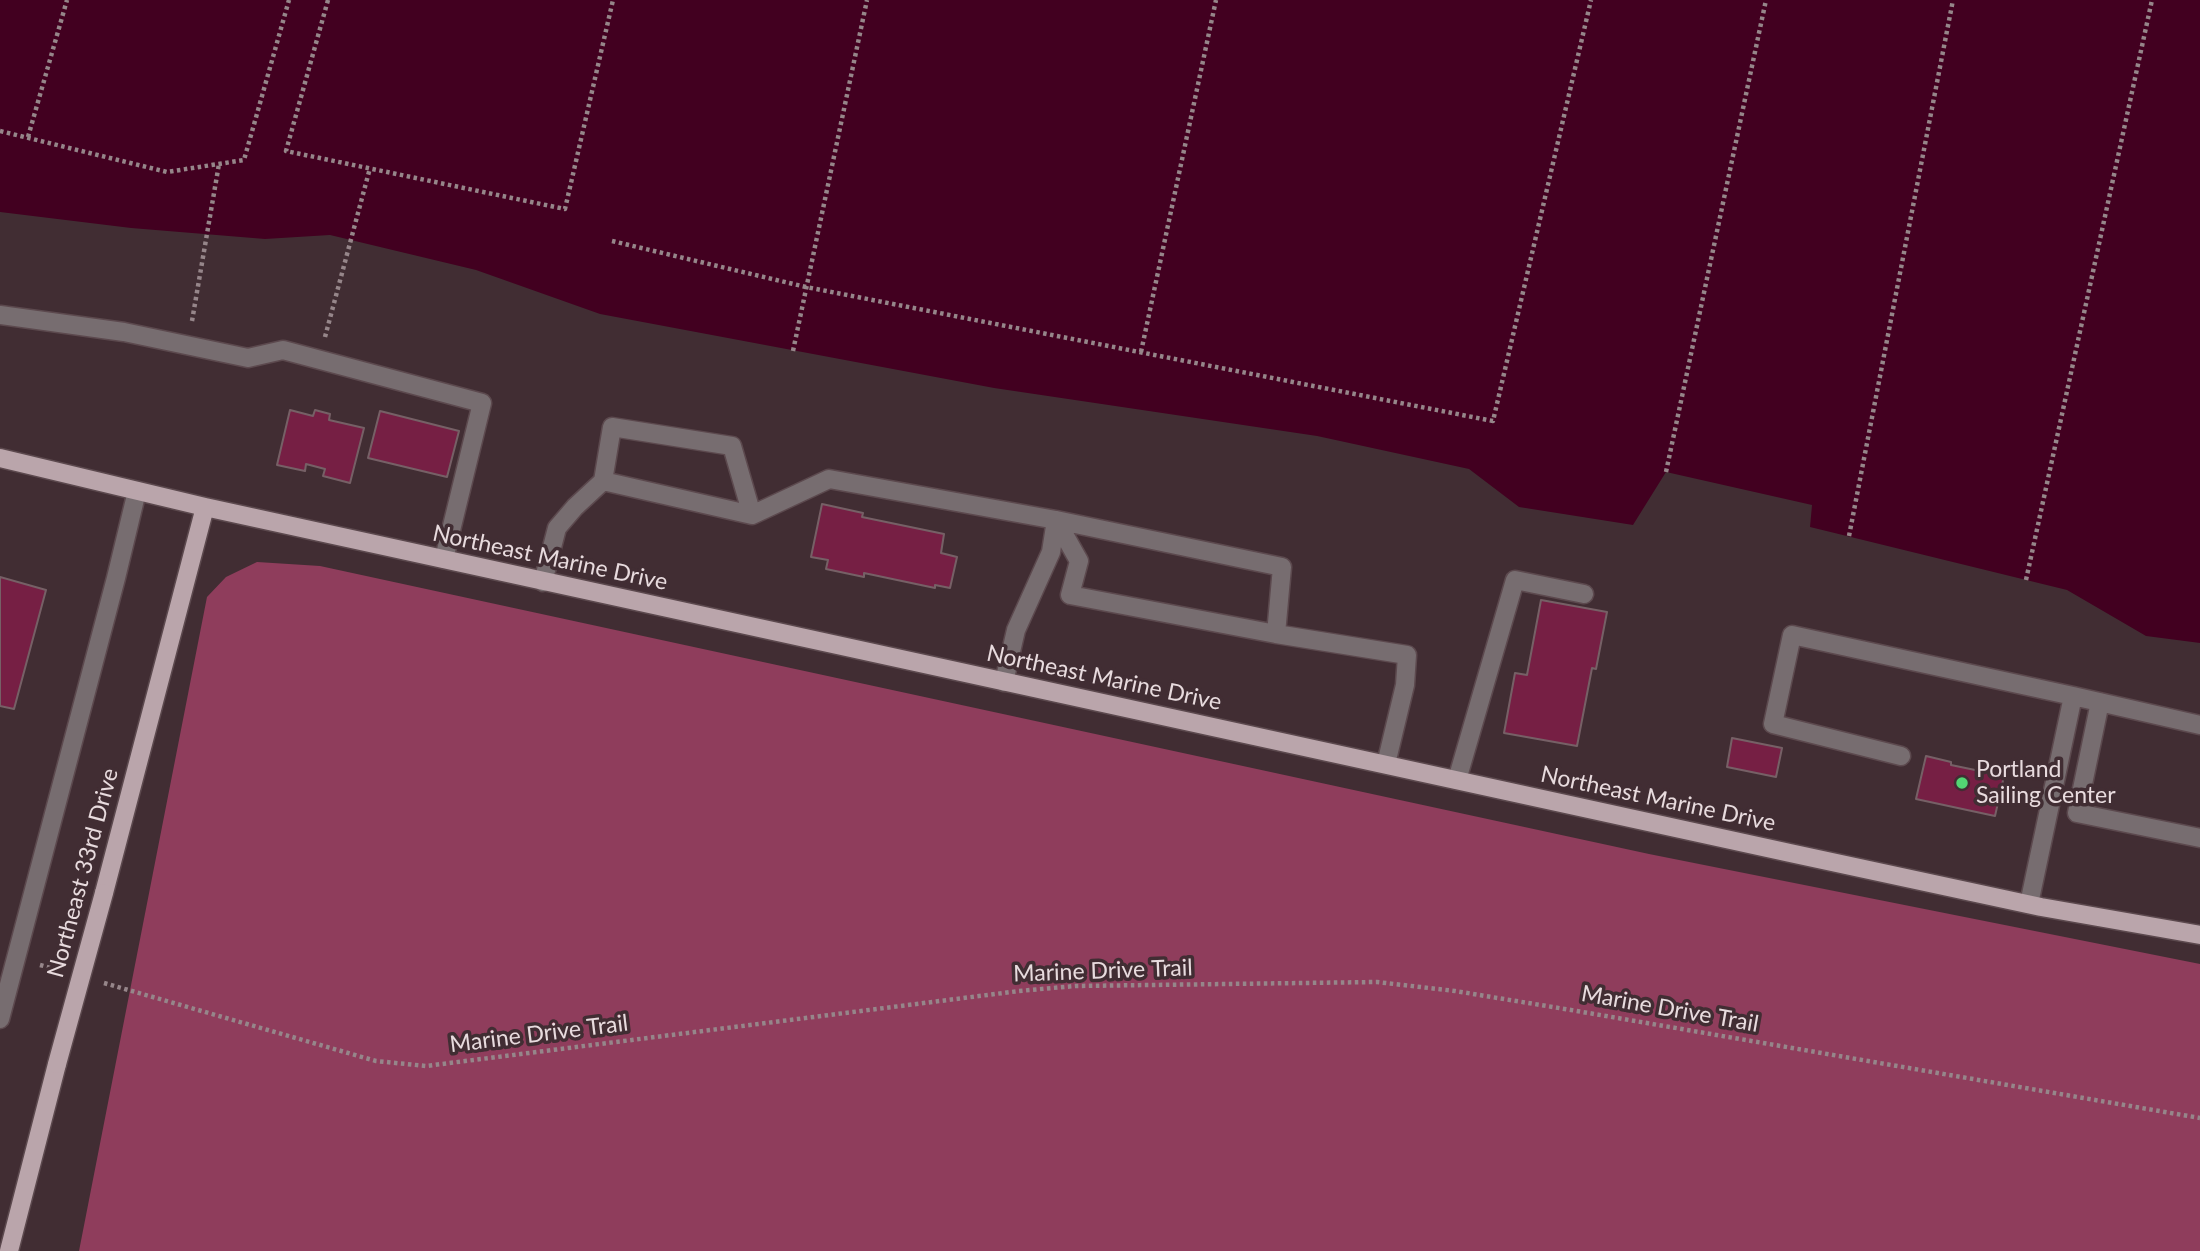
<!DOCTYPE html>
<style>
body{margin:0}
canvas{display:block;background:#412d33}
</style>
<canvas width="2200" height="1251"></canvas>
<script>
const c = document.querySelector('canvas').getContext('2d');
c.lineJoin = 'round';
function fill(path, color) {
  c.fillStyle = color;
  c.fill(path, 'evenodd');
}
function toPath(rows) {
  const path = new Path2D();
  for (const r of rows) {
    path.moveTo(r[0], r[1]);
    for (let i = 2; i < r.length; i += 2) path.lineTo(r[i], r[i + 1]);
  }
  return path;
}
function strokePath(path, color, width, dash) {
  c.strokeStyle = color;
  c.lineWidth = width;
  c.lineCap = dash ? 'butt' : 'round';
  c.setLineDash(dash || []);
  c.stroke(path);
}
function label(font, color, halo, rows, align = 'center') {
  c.font = font + ' Lato,sans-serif';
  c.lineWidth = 7;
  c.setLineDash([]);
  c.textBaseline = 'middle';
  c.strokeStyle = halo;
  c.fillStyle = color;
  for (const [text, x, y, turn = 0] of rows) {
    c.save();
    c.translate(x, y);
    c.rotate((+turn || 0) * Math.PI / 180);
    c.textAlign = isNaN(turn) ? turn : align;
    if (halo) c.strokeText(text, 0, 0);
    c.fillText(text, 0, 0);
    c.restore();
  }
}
fill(toPath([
 [257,562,320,566,1649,854,2200,964,2200,1251,79,1251,207,597,226,577]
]), '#8f3d5c');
fill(toPath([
 [0,0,2200,0,2200,643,2146,636,2067,590,1810,527,1812,505,1666,472,1633,525,1519,507,1469,469,1317,436,994,388,600,314,476,270,330,235,265,239,131,228,0,212]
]), '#420020');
const building = toPath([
 [290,410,313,416,315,410,330,414,329,420,364,428,350,483,323,476,325,469,306,464,305,471,277,465,290,410],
 [380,411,459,431,447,477,368,458,380,411],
 [822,504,863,513,862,517,944,534,941,553,957,557,950,588,935,585,935,588,864,573,864,577,826,569,828,560,811,557,822,504],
 [0,577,46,590,14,709,0,706,0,577],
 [1541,600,1607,612,1596,669,1592,668,1577,746,1504,733,1515,673,1527,675,1541,600],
 [1732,738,1782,748,1776,777,1727,767,1732,738],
 [1926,756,1951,762,1951,765,2004,776,1995,816,1916,799,1926,756]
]);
fill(building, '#761f44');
strokePath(building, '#766066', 2);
const minor = toPath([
 [0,315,124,332,248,358,283,350,482,403,444,559],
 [603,481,752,515,829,479,1056,520,1282,567,1276,634,1407,655,1405,685,1386,764],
 [1056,520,1079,561,1070,595,1276,634],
 [543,582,557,528,575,507,603,481,612,427,732,446,752,515],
 [1004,682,1016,630,1051,552,1056,520],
 [2073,696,2200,725],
 [2100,702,2077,813,2200,838],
 [1901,756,1773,724,1792,635,2073,696,2029,904],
 [1457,780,1515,580,1584,594],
 [0,1019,116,578,137,491]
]);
const major = toPath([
 [0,458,205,507,1790,853,2041,907,2200,935],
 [104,893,205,507],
 [9,1251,57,1064]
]);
strokePath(minor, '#5c494e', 21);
strokePath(major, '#5c494e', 21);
strokePath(toPath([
 [328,0,286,151,565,209,613,0],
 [0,131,167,172,244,160,289,0],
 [28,137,67,0],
 [612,241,806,287,1493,421,1591,0],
 [192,321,219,164],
 [325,337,370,168],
 [793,351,867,0],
 [1141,352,1216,0],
 [1666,472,1766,0],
 [1849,536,1953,0],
 [2026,580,2152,0],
 [40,965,58,970],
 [104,983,376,1061,426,1066,1019,991,1075,986,1377,982,1455,991,1571,1010,2200,1118]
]), '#96868a', 4.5, [3.5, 3.5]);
strokePath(minor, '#776d70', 18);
strokePath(major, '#baa5ab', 18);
const majorBridge = toPath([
 [57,1064,104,893]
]);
strokePath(majorBridge, '#5c494e', 21, []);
strokePath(majorBridge, '#baa5ab', 18);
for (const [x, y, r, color] of [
 [1962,783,7,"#52d673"]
]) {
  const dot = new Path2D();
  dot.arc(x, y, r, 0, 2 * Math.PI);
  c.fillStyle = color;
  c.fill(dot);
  strokePath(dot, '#412d33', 2.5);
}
label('23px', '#e8dbde', '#412d33', [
 ["Northeast Marine Drive",550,558,12],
 ["Northeast Marine Drive",1104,678,12],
 ["Northeast Marine Drive",1658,799,12],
 ["Northeast 33rd Drive",83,873,-75],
 ["Marine Drive Trail",1103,971,-2],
 ["Marine Drive Trail",1670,1009,10],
 ["Marine Drive Trail",539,1034,-7]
]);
label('23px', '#e8dbde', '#412d33', [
 ["Portland",1976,770],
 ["Sailing Center",1976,796]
], 'left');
</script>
